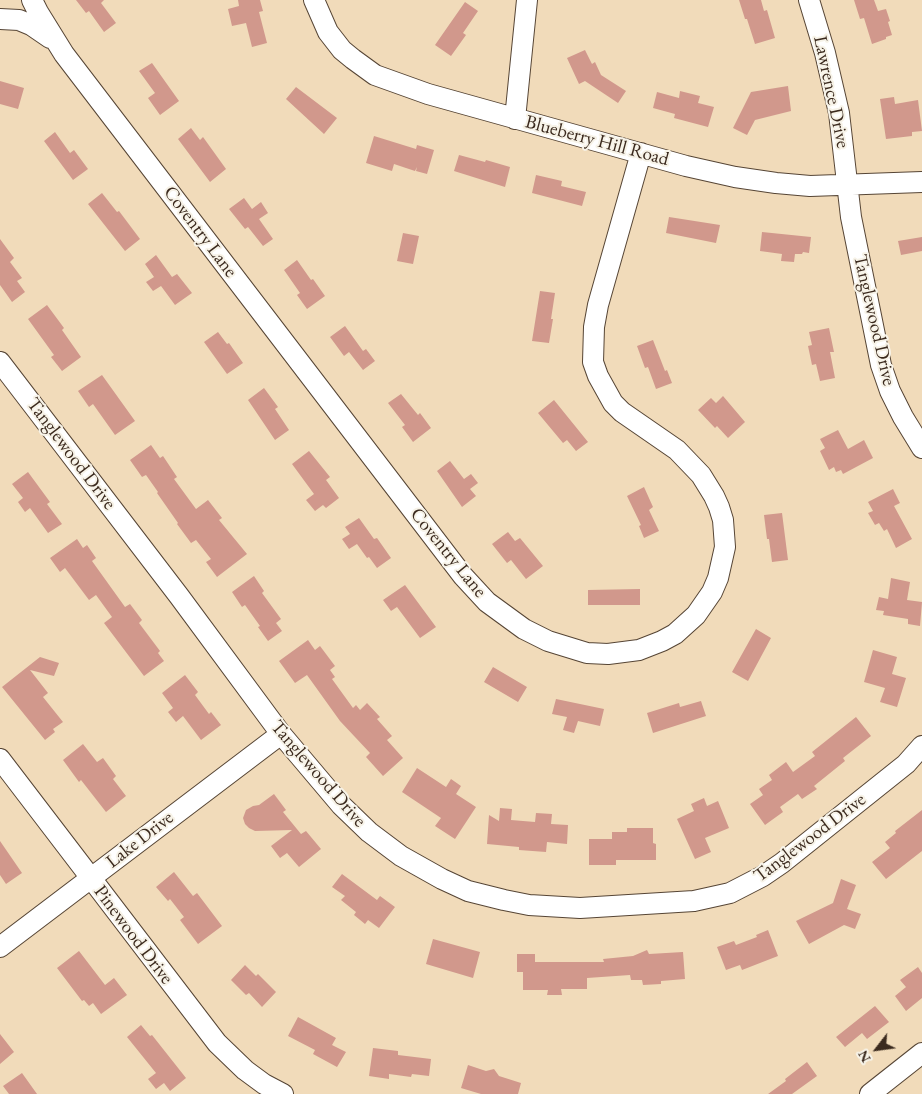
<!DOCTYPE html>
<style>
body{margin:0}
#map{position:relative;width:922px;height:1094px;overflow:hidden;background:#f1dbba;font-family:"EB Garamond",serif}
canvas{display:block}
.north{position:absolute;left:852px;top:1024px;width:50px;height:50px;-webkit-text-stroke:4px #f7f3e8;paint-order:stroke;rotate:240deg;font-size:14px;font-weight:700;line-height:20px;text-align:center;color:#3b2a1e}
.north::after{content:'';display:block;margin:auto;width:18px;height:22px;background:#3b2a1e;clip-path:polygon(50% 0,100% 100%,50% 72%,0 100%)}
</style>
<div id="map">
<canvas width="922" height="1094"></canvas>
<div class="north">N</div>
</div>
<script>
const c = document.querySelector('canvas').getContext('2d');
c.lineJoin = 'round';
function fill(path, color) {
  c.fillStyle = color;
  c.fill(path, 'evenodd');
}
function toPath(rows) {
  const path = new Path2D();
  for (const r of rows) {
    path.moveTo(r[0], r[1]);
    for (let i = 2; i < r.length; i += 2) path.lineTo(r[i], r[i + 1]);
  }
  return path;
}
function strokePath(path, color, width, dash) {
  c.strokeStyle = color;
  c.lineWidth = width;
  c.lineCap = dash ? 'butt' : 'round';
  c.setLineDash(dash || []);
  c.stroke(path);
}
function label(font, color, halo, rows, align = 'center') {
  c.font = font + ' "EB Garamond",serif';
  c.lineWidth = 4;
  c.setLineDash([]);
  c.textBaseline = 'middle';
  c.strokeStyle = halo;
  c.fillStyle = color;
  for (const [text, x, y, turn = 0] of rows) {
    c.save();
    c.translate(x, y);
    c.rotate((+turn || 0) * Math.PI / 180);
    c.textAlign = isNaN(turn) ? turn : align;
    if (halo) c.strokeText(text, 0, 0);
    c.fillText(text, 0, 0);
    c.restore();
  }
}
fill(toPath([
 [76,0,104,0,101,3,116,23,104,32,89,11,86,13],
 [238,0,260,0,263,11,259,12,267,43,252,47,246,23,232,26,228,9,239,6],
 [739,0,761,0,764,11,767,10,775,38,755,44,747,19,745,19],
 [854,0,874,0,878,11,886,9,890,21,888,22,892,35,886,37,886,39,872,44,864,18,860,19],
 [465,2,478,11,463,33,466,35,451,56,435,45],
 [585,50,592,64,595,62,601,75,626,91,618,103,585,81,579,84,567,58],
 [152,63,179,101,160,115,148,98,155,93,139,71],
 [0,81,24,88,18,109,0,104],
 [788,86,791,111,755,120,747,135,733,128,751,92],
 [296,87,337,118,324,134,286,99],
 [680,91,700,96,698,103,714,107,708,127,674,118,675,114,653,108,657,92,679,98],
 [894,97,895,104,918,100,922,131,912,132,912,136,886,139,880,99],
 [191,128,200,140,203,137,226,169,210,182,178,139],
 [55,132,70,153,74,150,88,169,73,180,44,141],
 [374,136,416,149,417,145,434,150,427,174,416,171,417,167,415,171,394,164,392,171,366,163],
 [459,155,485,162,486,160,510,167,505,187,454,171],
 [536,175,562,181,561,186,586,192,582,206,532,193],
 [102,193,117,212,119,211,140,239,125,251,88,204],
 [244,198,252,209,261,202,268,213,259,219,273,239,263,246,248,227,245,229,229,209],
 [669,217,720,225,716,243,666,233],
 [762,232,811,237,809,253,803,252,802,254,795,254,794,262,781,261,782,254,760,251],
 [403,233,419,236,413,264,397,261],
 [922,237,922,251,901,255,898,241],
 [0,239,14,258,10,262,22,278,17,281,25,292,12,302,0,285],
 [156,255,172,277,177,274,192,293,175,305,161,286,153,291,146,282,154,277,145,264],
 [297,260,311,280,313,279,325,296,307,309,297,295,300,293,284,270],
 [540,291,555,293,551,319,553,319,549,343,532,341],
 [47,305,64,328,62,330,81,357,62,371,51,357,54,355,28,319],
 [345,326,363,351,366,349,375,361,363,370,349,352,344,356,330,337],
 [829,328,834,352,830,352,835,378,820,381,816,364,812,365,808,346,812,345,809,332],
 [218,332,227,344,229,343,243,363,227,374,204,342],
 [653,340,665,371,667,370,672,383,656,389,648,367,645,368,637,346],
 [102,375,135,421,115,435,93,404,89,407,78,391],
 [264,388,278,407,275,409,289,430,275,440,248,400],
 [401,394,418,415,420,413,431,428,413,442,402,427,405,425,388,403],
 [723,396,745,422,728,438,717,426,715,428,698,410,711,398,716,403],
 [554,400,588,442,576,451,567,440,563,443,538,413],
 [838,430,848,449,864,440,873,458,843,474,841,470,836,472,834,467,829,470,820,451,825,448,820,439],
 [151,445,160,458,163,456,177,477,174,479,196,509,208,500,222,518,219,520,247,554,217,577,206,562,211,559,196,540,191,543,177,524,178,523,157,493,158,492,146,475,142,477,130,460],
 [309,451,330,477,326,480,339,498,326,508,323,505,315,511,306,500,314,494,292,464],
 [450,461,464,479,471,474,478,483,470,489,476,496,462,507,437,471],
 [28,472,50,502,47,504,62,524,48,533,30,508,25,512,18,502,23,498,12,484],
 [644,487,653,507,649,510,659,531,644,538,639,526,641,525,627,496],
 [893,489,900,503,894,506,912,539,896,548,887,529,884,531,879,523,875,525,868,513,873,511,868,502],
 [782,513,788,560,772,562,769,539,767,539,764,515],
 [359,518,374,539,377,538,391,558,377,568,369,557,367,558,357,544,349,549,342,539,350,534,345,527],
 [508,532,515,541,520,538,543,566,526,579,511,560,507,563,492,544],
 [77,539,83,548,87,545,96,558,92,561,125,607,130,604,142,620,139,623,160,651,158,653,164,661,144,676,104,623,112,617,96,595,89,600,65,568,60,572,50,558],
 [254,576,264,591,262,593,281,619,276,623,282,631,268,641,258,627,260,626,245,605,242,607,232,592],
 [891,578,910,582,907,600,922,602,920,626,908,624,908,619,883,615,884,611,876,610,879,597,888,599],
 [405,585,436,627,420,638,397,607,391,611,383,600],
 [640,589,640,605,588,605,588,590],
 [756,629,771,638,748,681,732,672],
 [308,640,315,650,320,646,335,666,330,670,335,677,332,679,353,708,356,705,360,710,367,703,380,717,377,719,392,736,387,740,403,758,383,776,366,757,370,753,340,721,307,675,295,683,279,661],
 [873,650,897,657,892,674,906,678,897,707,880,702,885,688,864,682],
 [40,657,59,663,54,676,30,670,48,693,43,697,63,722,53,729,55,732,45,740,2,687],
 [493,667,527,687,518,702,484,682],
 [185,675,198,692,195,695,209,714,211,712,221,725,201,740,183,716,176,722,168,712,173,708,162,693],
 [556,699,604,709,600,726,578,721,574,733,563,730,567,717,552,714],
 [701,701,706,716,653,733,647,713,679,703,680,707],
 [856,717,871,736,843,758,845,761,814,786,817,789,802,799,798,794,780,807,783,812,765,825,750,804,763,795,759,789,772,780,769,775,786,762,793,772,815,756,812,752],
 [83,744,97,762,103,758,116,776,113,779,126,796,106,812,81,780,79,782,63,760],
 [417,768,446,787,451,779,461,786,456,794,476,807,455,839,435,826,441,818,402,792],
 [274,794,286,810,283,812,301,834,306,831,321,849,299,867,287,853,280,858,271,846,292,830,255,831,249,828,245,824,243,818,246,810,253,806,259,805],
 [704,798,707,806,718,801,729,828,705,838,711,852,695,859,677,819,694,811,691,804],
 [500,808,512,809,511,820,535,822,536,813,552,814,551,824,568,825,567,844,547,842,546,852,519,850,519,847,487,844,489,815,499,821],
 [922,810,922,851,886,879,872,862,890,848,885,842,896,833,895,831],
 [627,828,653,828,653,843,656,844,656,860,616,860,616,865,589,865,589,839,612,839,612,832,627,832],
 [0,841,22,873,6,884,0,875],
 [174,872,193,896,197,893,222,926,198,944,180,920,184,917,170,899,168,901,156,887],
 [342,874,377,900,380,896,395,907,379,928,368,920,365,924,354,915,356,912,341,900,345,896,332,887],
 [841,879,856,885,847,909,861,914,855,929,844,925,809,944,796,921,833,903],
 [768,930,778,956,742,970,740,965,726,970,717,947,734,941,736,945,757,937,756,935],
 [433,939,480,952,473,978,426,964],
 [647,950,649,954,683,952,685,979,661,981,661,984,643,985,642,980,631,980,630,975,587,978,587,989,561,989,562,995,547,995,548,990,523,990,523,972,517,972,517,954,535,954,535,962,604,962,603,959,633,956],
 [79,951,105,985,114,978,127,995,101,1014,93,1003,89,1006,84,1000,82,1001,57,968],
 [245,965,256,976,258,974,276,992,262,1007,249,993,246,995,231,980],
 [918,967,922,973,922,998,906,1011,895,996,906,987,900,980],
 [875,1006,889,1022,867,1039,862,1033,845,1047,836,1037],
 [298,1017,336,1038,332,1045,346,1052,337,1067,313,1054,315,1050,288,1036],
 [141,1025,150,1036,152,1035,186,1078,170,1091,164,1083,156,1089,148,1079,156,1073,127,1037],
 [0,1034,14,1052,0,1064],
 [373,1048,398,1051,398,1055,431,1059,429,1076,412,1074,411,1077,389,1074,389,1079,369,1076],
 [807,1062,817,1076,792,1094,768,1094,786,1081,785,1079],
 [468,1065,486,1071,494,1069,499,1076,521,1083,518,1094,481,1094,461,1088],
 [22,1073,37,1094,9,1094,3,1086]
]), '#d1988c');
const minor = toPath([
 [32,0,38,12,64,54,463,576,487,602,524,629,548,641,587,653,608,654,639,650,662,641,675,634,696,615,712,592,718,578,725,547,723,520,719,507,714,496,701,475,677,450,622,412,613,403,598,376,593,362,594,327,598,305,641,153],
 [314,0,328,32,342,50,353,59,375,75,428,94,686,166,735,177,776,183,810,186,922,182],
 [809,0,825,53,839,113,851,217,881,365,890,391,903,417,922,448],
 [0,19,19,20,31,25,50,38],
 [515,119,527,0],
 [0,362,179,596,281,734,341,805,369,832,401,856,442,879,468,891,504,900,529,905,580,908,694,901,730,893,763,876,782,863,906,764,922,746],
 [0,759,217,1043,245,1070,264,1084,283,1094],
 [0,947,281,734],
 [870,1094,922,1053]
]);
strokePath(minor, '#564535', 22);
strokePath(minor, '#fff', 20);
label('19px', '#3b2a1e', '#f7f3e8', [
 ["Lawrence Drive",831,92,78],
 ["Blueberry Hill Road",597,141,15],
 ["Coventry Lane",200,232,53],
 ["Tanglewood Drive",874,320,77],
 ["Tanglewood Drive",71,454,53],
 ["Coventry Lane",448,553,51],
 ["Tanglewood Drive",318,774,49],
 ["Tanglewood Drive",810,838,-37],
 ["Lake Drive",140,840,-38],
 ["Pinewood Drive",133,935,53]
]);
</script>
